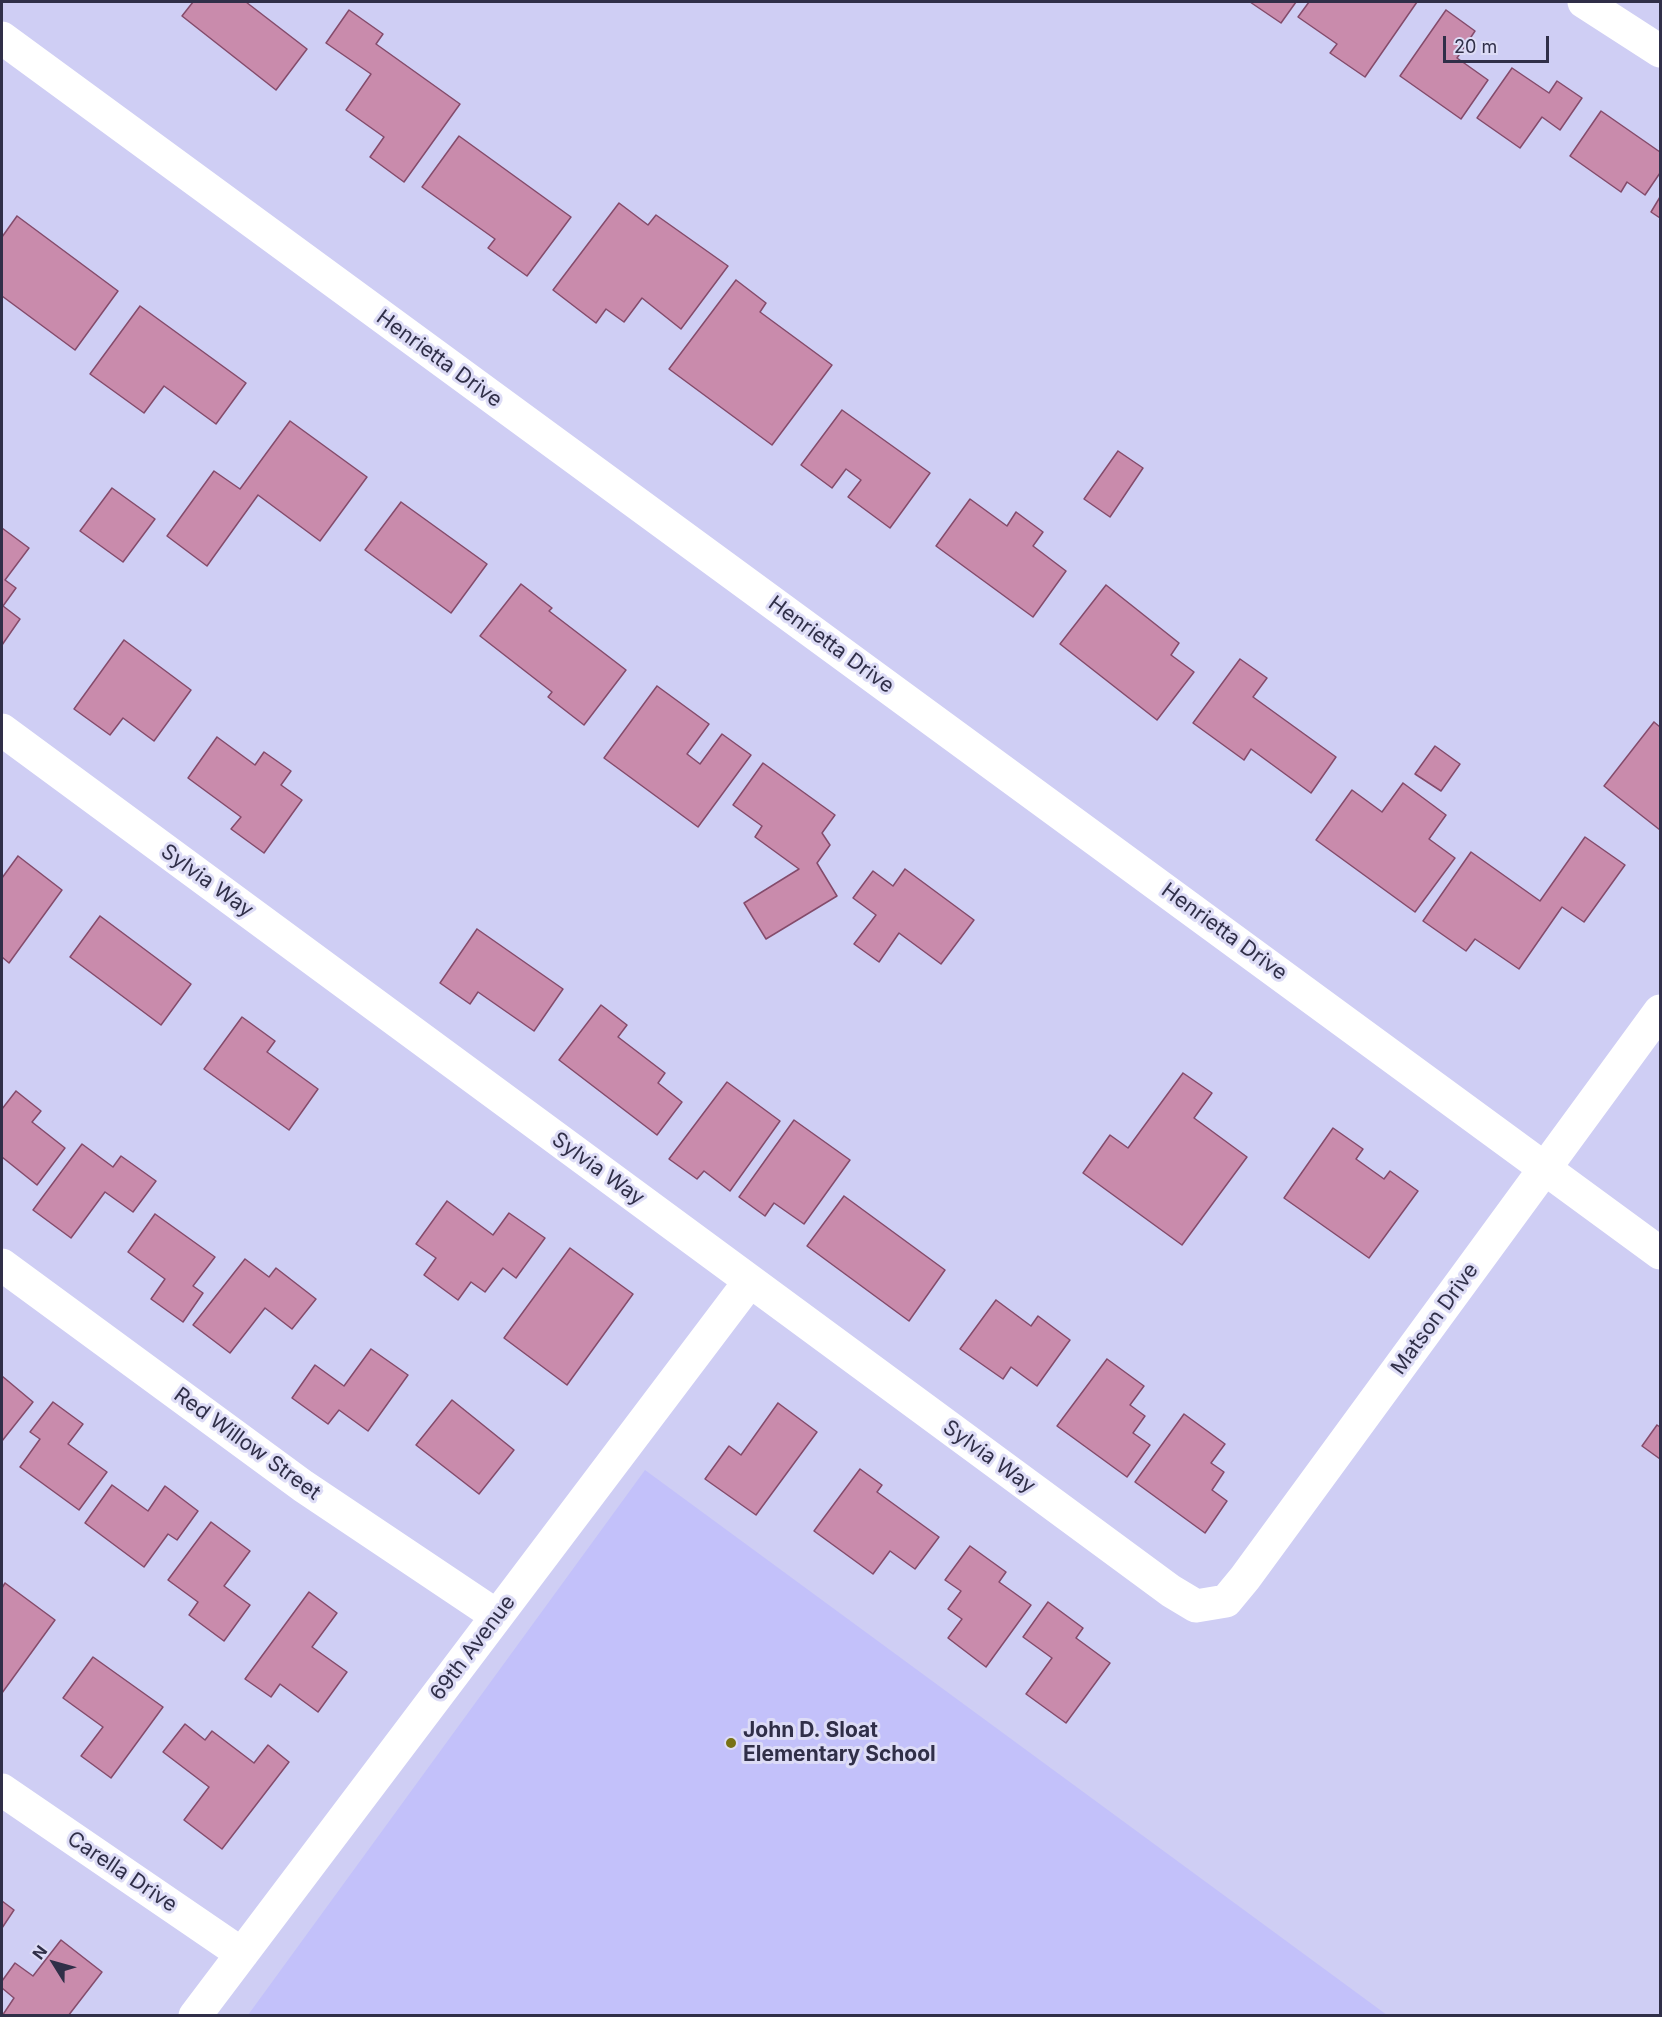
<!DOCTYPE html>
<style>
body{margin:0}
#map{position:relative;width:1662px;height:2017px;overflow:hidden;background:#cfcef4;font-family:Inter,sans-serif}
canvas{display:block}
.frame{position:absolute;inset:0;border:3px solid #302f48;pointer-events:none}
.north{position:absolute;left:24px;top:1933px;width:60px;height:60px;-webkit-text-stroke:4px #dddcf6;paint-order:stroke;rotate:307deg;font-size:16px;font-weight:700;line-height:24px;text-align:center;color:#302f48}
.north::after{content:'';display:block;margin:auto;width:21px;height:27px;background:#302f48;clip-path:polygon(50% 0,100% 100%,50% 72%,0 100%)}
.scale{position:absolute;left:1443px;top:36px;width:106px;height:27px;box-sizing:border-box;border:3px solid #302f48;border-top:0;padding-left:8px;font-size:18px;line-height:21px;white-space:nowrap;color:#302f48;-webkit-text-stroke:4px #dddcf6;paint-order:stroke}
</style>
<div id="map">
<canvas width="1662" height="2017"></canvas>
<div class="frame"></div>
<div class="north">N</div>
<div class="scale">20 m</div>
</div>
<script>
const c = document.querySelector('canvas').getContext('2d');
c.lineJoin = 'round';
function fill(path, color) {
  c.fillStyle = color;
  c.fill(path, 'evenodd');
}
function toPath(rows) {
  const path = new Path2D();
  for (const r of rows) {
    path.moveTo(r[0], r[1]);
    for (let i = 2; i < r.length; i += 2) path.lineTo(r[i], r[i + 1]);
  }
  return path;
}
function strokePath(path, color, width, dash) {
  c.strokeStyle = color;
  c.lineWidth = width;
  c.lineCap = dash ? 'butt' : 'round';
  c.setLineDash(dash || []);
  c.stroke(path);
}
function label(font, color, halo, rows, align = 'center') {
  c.font = font + ' Inter,sans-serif';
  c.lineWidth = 6;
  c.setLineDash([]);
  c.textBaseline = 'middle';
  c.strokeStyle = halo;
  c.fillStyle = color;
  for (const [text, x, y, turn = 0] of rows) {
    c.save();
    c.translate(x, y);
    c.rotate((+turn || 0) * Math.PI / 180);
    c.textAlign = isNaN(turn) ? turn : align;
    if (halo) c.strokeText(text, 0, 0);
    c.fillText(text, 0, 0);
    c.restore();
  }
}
fill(toPath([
 [645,1470,1387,2015,248,2015]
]), '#c3c1fa');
const building = toPath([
 [193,2,246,2,307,49,276,90,182,16,193,2],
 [1250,2,1296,2,1281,23,1250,2],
 [1309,2,1417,2,1365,77,1330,53,1337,44,1298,17,1309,2],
 [349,10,383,34,376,44,460,104,404,182,370,157,384,137,346,110,371,74,326,43,349,10],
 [1446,10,1475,31,1457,58,1488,80,1461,119,1400,76,1446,10],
 [1512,68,1549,93,1557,81,1582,98,1560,130,1542,117,1520,148,1477,118,1512,68],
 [1601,111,1660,152,1660,173,1645,195,1627,182,1621,192,1570,156,1601,111],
 [459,136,571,217,527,276,488,248,495,239,422,187,459,136],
 [1660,197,1660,218,1651,212,1660,197],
 [619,203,648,225,656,215,728,266,681,329,642,298,624,322,606,309,596,323,553,290,619,203],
 [17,216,118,291,75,350,2,296,2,237,17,216],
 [736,280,766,303,760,312,832,365,772,445,669,369,736,280],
 [140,306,246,383,216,424,164,386,144,413,90,374,140,306],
 [842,410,930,473,890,528,848,497,861,480,846,469,832,488,801,465,842,410],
 [290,421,367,477,320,541,258,495,207,566,167,536,214,471,240,489,290,421],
 [1118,451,1143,468,1110,517,1084,499,1118,451],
 [112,488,155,519,123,562,80,531,112,488],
 [970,499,1007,526,1016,512,1043,532,1033,546,1066,571,1033,617,936,546,970,499],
 [401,502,487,564,451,613,365,550,401,502],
 [2,528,29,548,5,580,16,588,3,606,20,619,2,645,2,528],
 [521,584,552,608,549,611,626,670,584,725,548,697,552,692,480,636,521,584],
 [1106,585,1179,643,1171,655,1194,672,1157,720,1060,644,1106,585],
 [124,640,191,690,154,741,123,718,110,735,74,709,124,640],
 [1240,659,1267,678,1253,697,1336,757,1311,793,1251,749,1244,760,1193,723,1240,659],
 [657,686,709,724,687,754,700,764,722,734,751,755,698,827,604,758,657,686],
 [1654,722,1660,727,1660,830,1604,786,1654,722],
 [217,737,255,765,264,752,291,771,281,785,302,800,264,853,231,829,241,817,188,778,217,737],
 [1435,746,1460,764,1441,791,1415,774,1435,746],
 [763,763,835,815,822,833,830,845,817,863,837,896,766,939,744,903,799,869,755,837,762,826,733,805,763,763],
 [1403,783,1446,815,1429,839,1455,858,1415,912,1316,840,1352,790,1382,812,1403,783],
 [1585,837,1625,865,1584,922,1562,907,1519,969,1475,939,1466,951,1423,921,1471,852,1540,901,1585,837],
 [18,856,62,890,9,963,2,957,2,878,18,856],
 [905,869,974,920,941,964,899,933,879,962,854,944,876,915,853,898,873,871,893,886,905,869],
 [100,916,191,984,161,1025,70,957,100,916],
 [477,929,563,989,534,1031,478,992,470,1004,440,983,477,929],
 [601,1005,627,1025,618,1037,665,1073,658,1083,682,1102,657,1135,559,1060,601,1005],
 [242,1017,275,1041,267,1052,318,1089,289,1130,204,1069,242,1017],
 [1183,1073,1212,1093,1194,1118,1247,1157,1182,1245,1083,1173,1110,1135,1128,1148,1183,1073],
 [727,1082,780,1121,730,1191,704,1171,697,1179,669,1159,727,1082],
 [16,1091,41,1111,32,1122,65,1148,37,1185,2,1157,2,1109,16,1091],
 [794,1120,850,1160,804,1224,774,1203,765,1216,739,1197,794,1120],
 [1333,1128,1363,1149,1356,1159,1384,1179,1390,1171,1418,1191,1369,1258,1284,1198,1333,1128],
 [82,1144,113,1167,121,1156,156,1181,133,1212,105,1192,71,1238,33,1210,82,1144],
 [844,1196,945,1270,909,1321,807,1246,844,1196],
 [447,1201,493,1235,509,1213,545,1238,516,1278,503,1268,485,1292,471,1282,458,1300,424,1275,436,1258,416,1244,447,1201],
 [155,1214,215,1257,193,1286,203,1293,183,1322,151,1299,165,1279,128,1252,155,1214],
 [570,1248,633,1294,567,1385,504,1338,570,1248],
 [245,1259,269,1277,276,1268,316,1299,292,1329,265,1308,230,1353,193,1325,245,1259],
 [996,1300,1031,1326,1038,1316,1070,1340,1037,1386,1011,1367,1003,1379,960,1349,996,1300],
 [371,1349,408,1375,368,1431,339,1410,328,1424,292,1398,315,1365,344,1386,371,1349],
 [1107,1359,1144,1386,1130,1405,1145,1416,1133,1433,1150,1445,1127,1477,1057,1426,1107,1359],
 [2,1376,33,1402,2,1441,2,1376],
 [452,1400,514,1450,479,1494,416,1445,452,1400],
 [53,1402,83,1424,68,1444,107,1472,79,1510,20,1467,40,1439,30,1432,53,1402],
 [778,1403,817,1432,756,1515,705,1479,729,1446,741,1455,778,1403],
 [1184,1414,1225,1444,1211,1463,1224,1472,1212,1490,1227,1501,1205,1533,1135,1482,1184,1414],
 [1657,1425,1660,1427,1660,1459,1642,1446,1657,1425],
 [860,1469,882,1485,877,1492,939,1537,915,1569,890,1551,873,1574,814,1531,860,1469],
 [112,1485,148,1511,165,1486,198,1511,177,1540,168,1534,144,1567,85,1523,112,1485],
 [211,1522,250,1551,224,1586,250,1605,224,1641,189,1615,198,1602,168,1580,211,1522],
 [970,1546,1006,1572,999,1582,1031,1605,986,1667,948,1638,962,1619,948,1609,961,1591,945,1580,970,1546],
 [5,1583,55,1620,2,1693,2,1588,5,1583],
 [309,1592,337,1613,312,1647,347,1672,318,1712,280,1684,271,1697,245,1679,309,1592],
 [1048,1602,1083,1628,1076,1638,1110,1663,1066,1723,1026,1694,1052,1658,1023,1637,1048,1602],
 [93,1657,163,1707,111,1778,81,1756,103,1727,63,1698,93,1657],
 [185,1724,205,1740,212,1731,254,1763,268,1745,289,1762,222,1849,184,1820,209,1787,163,1752,185,1724],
 [2,1901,14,1910,2,1928,2,1901],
 [61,1940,102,1972,68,2016,2,2016,14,1998,2,1988,2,1981,15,1963,33,1976,61,1940]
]);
fill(building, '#c98bac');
strokePath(building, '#844b6b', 1.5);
strokePath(toPath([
 [1584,2,1660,51],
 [2,38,1660,1253],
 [2,730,1171,1591,1196,1606,1226,1601,1245,1578,1660,1011],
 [2,1265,303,1486,497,1616],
 [2,1790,242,1954],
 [195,2016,750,1281]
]), '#fff', 33);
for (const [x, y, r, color] of [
 [731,1743,6,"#787215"]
]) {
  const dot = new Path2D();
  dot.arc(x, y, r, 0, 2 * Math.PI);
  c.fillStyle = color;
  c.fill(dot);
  strokePath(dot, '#dddcf6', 2);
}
label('21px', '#302f48', '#dddcf6', [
 ["Henrietta Drive",439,359,36],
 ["Henrietta Drive",831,645,36],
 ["Sylvia Way",207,881,36],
 ["Henrietta Drive",1224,932,36],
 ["Sylvia Way",598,1169,36],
 ["Matson Drive",1435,1319,-54],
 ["Red Willow Street",247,1444,36],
 ["Sylvia Way",989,1457,36],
 ["69th Avenue",473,1648,-53],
 ["Carella Drive",122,1872,34]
]);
label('bold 21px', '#302f48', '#dddcf6', [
 ["John D. Sloat",743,1731],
 ["Elementary School",743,1755]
], 'left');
</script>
